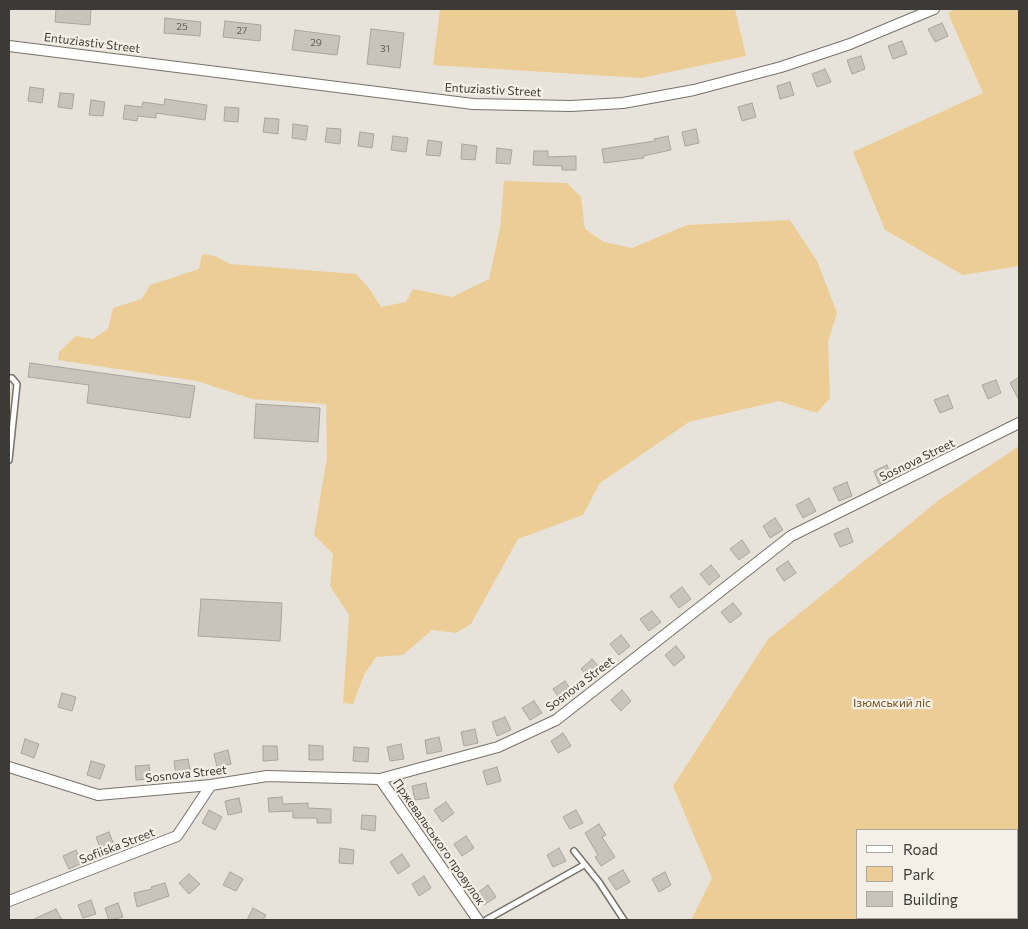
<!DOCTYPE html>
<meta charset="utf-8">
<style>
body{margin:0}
#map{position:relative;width:1028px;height:929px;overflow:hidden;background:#e8e3da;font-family:Commissioner,sans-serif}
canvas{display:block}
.frame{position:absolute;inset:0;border:10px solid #3c3a37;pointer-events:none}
.legend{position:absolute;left:856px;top:829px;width:162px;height:90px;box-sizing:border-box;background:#f5f0e7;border:1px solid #aba7a1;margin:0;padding:6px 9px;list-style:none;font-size:15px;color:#3c3a37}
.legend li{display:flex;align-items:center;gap:10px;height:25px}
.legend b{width:25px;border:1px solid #aba7a1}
</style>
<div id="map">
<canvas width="1028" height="929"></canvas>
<div class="frame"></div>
<ul class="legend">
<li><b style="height:6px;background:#fff"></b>Road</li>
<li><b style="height:14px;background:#edcd96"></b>Park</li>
<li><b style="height:14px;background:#c9c4bb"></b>Building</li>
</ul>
</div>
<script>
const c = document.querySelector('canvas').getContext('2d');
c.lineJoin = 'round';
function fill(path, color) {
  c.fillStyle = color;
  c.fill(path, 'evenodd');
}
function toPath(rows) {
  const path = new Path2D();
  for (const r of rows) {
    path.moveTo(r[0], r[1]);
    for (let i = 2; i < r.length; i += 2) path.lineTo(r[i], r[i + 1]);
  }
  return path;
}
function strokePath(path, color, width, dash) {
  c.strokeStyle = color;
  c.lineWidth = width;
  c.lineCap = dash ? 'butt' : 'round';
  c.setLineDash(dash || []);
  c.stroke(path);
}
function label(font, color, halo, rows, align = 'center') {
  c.font = font + ' Commissioner,sans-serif';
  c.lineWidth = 4.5;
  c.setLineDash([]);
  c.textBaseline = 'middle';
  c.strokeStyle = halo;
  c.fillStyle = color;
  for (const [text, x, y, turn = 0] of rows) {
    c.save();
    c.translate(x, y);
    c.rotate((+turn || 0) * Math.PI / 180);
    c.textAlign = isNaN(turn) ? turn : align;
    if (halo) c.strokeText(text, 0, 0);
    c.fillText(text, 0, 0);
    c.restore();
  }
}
fill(toPath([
 [440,9,735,9,746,56,641,78,433,65],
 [955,9,1019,9,1019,266,963,275,885,230,853,152,983,93,948,13],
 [504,181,567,183,581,197,585,229,604,242,632,248,687,225,790,220,817,261,837,313,828,342,830,398,817,413,779,401,689,422,600,483,583,515,518,539,471,624,456,633,432,630,403,655,376,657,364,675,353,704,343,703,349,615,330,586,333,554,314,535,327,457,326,404,252,399,197,381,58,360,59,352,76,336,93,339,108,329,113,308,142,299,150,285,199,269,202,254,215,256,230,264,356,274,369,288,381,307,406,302,413,289,452,297,489,279,500,228],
 [1019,446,1019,920,691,920,712,878,673,786,768,639,939,500],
 [1017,830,1017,918,857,918,857,830]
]), '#edcd96');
const building = toPath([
 [56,9,91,9,90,25,55,22,56,9],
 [165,18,201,22,200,36,164,33,165,18],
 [225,21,261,25,260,41,223,37,225,21],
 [942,23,948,36,935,42,928,29,942,23],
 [371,29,404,33,400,68,367,64,371,29],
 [295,30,340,36,337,55,292,50,295,30],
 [902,41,907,54,893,59,888,46,902,41],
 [861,56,865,69,852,74,847,60,861,56],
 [825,69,831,82,817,87,812,74,825,69],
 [790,82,794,95,780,99,777,86,790,82],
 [30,87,44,89,42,103,28,101,30,87],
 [60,93,74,94,72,109,58,107,60,93],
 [165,99,207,105,205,120,156,113,156,118,138,116,137,121,123,119,125,105,142,107,143,102,164,105,165,99],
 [91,100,105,102,103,116,89,115,91,100],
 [752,103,756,117,742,121,738,107,752,103],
 [225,107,239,108,238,122,224,121,225,107],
 [265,118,279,119,278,134,263,132,265,118],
 [293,124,308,126,306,140,292,138,293,124],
 [327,128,341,129,340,144,325,142,327,128],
 [696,129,699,143,685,146,682,132,696,129],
 [360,132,374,134,372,148,358,146,360,132],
 [393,136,408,138,406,152,391,150,393,136],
 [668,136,671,150,643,156,644,158,604,163,602,149,655,141,654,139,668,136],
 [428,140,442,142,440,156,426,155,428,140],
 [462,144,477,146,475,160,461,159,462,144],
 [497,148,512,150,510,164,496,163,497,148],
 [534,151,548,151,548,157,576,156,576,170,562,170,562,166,533,165,534,151],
 [30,363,195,386,190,418,87,403,89,385,28,377,30,363],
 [1019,377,1019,400,1010,383,1019,377],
 [996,380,1001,393,988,399,982,385,996,380],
 [948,395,953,408,940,413,934,400,948,395],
 [256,404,320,408,318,442,254,438,256,404],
 [887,465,892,478,879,484,874,471,887,465],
 [847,482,852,496,839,501,833,488,847,482],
 [809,498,816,511,803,518,796,505,809,498],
 [775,518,783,530,770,538,763,526,775,518],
 [848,528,853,542,840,547,834,534,848,528],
 [742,540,750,552,739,560,730,549,742,540],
 [788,561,796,573,784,581,776,569,788,561],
 [711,565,720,576,709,585,700,574,711,565],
 [682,587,691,599,679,608,670,596,682,587],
 [201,599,282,603,280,641,198,636,201,599],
 [733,603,742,614,730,623,721,612,733,603],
 [652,611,661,622,649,631,640,619,652,611],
 [621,635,630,646,619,655,610,644,621,635],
 [676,646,685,657,674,666,665,655,676,646],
 [592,659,602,670,591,680,581,669,592,659],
 [565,681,573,693,561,701,553,689,565,681],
 [622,690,631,701,621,711,611,700,622,690],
 [62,693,76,697,72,711,58,707,62,693],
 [534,701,542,713,530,720,522,708,534,701],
 [505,717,511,730,497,736,492,722,505,717],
 [475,729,478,743,464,746,461,732,475,729],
 [563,733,571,746,558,753,551,741,563,733],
 [439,737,442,751,427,754,425,740,439,737],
 [25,739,39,744,34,758,21,753,25,739],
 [401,744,404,759,390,761,387,747,401,744],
 [309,745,323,746,323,760,309,760,309,745],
 [263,746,277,746,278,760,263,761,263,746],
 [354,747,369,748,368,762,353,761,354,747],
 [228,750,231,764,217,767,214,754,228,750],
 [188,759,191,773,176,776,174,761,188,759],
 [91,761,105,765,100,779,87,775,91,761],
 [149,765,151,779,136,780,135,766,149,765],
 [497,767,501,781,487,785,483,771,497,767],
 [426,783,429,798,415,800,412,786,426,783],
 [282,797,283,804,308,803,308,808,331,809,331,823,317,823,317,818,293,818,293,811,269,812,268,798,282,797],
 [239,798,242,812,228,815,225,801,239,798],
 [446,802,454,813,442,822,434,810,446,802],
 [209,810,222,817,215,830,202,823,209,810],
 [576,810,583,823,570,829,563,817,576,810],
 [362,815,376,816,375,831,361,829,362,815],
 [599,824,606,835,602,837,615,857,601,866,595,857,598,855,585,833,599,824],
 [109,832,114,845,101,850,96,837,109,832],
 [466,836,474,848,462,856,454,844,466,836],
 [340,848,354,850,353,864,339,863,340,848],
 [559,848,566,861,553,867,547,855,559,848],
 [76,850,82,863,69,869,63,856,76,850],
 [402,854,410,866,398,874,390,862,402,854],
 [623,870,630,882,616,890,608,878,623,870],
 [230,872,243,879,236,891,223,885,230,872],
 [665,872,671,885,659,892,652,879,665,872],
 [189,874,200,884,189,894,179,883,189,874],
 [424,876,431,888,419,896,412,884,424,876],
 [165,883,169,896,137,907,134,893,152,889,151,887,165,883],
 [488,885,496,897,484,905,476,894,488,885],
 [91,900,96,914,83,918,78,905,91,900],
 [118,903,123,917,109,920,105,908,118,903],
 [253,908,266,915,263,920,247,920,253,908],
 [56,909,62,920,32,920,56,909]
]);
fill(building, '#c9c4bb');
strokePath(building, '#a9a49c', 1);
const service = toPath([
 [9,378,12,378,17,384,9,460],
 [574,851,599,882,624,920],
 [486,920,584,865]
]);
const minor = toPath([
 [9,46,473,104,571,106,623,103,694,90,781,67,850,44,934,9],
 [9,767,98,795,211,785,267,776,380,779,498,747,556,720,791,536,1019,423],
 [380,779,478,920],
 [9,901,177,836,211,785]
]);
strokePath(service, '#77726a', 8);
strokePath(minor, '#77726a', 12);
strokePath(service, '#fff', 5);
strokePath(minor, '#fff', 10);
label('10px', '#5f5c58', null, [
 ["25",182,27],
 ["27",242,31],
 ["29",316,43],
 ["31",385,49]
]);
label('12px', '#3c3a37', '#f5f0e7', [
 ["Entuziastiv Street",92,43,7],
 ["Entuziastiv Street",493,90,3],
 ["Sosnova Street",917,460,-26],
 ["Sosnova Street",580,684,-37],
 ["Sosnova Street",186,774,-6],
 ["Пржевальського провулок",439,842,55],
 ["Sofiiska Street",117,846,-21]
]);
label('12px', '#6e521b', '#f5f0e7', [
 ["Ізюмський ліс",892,703]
]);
</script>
